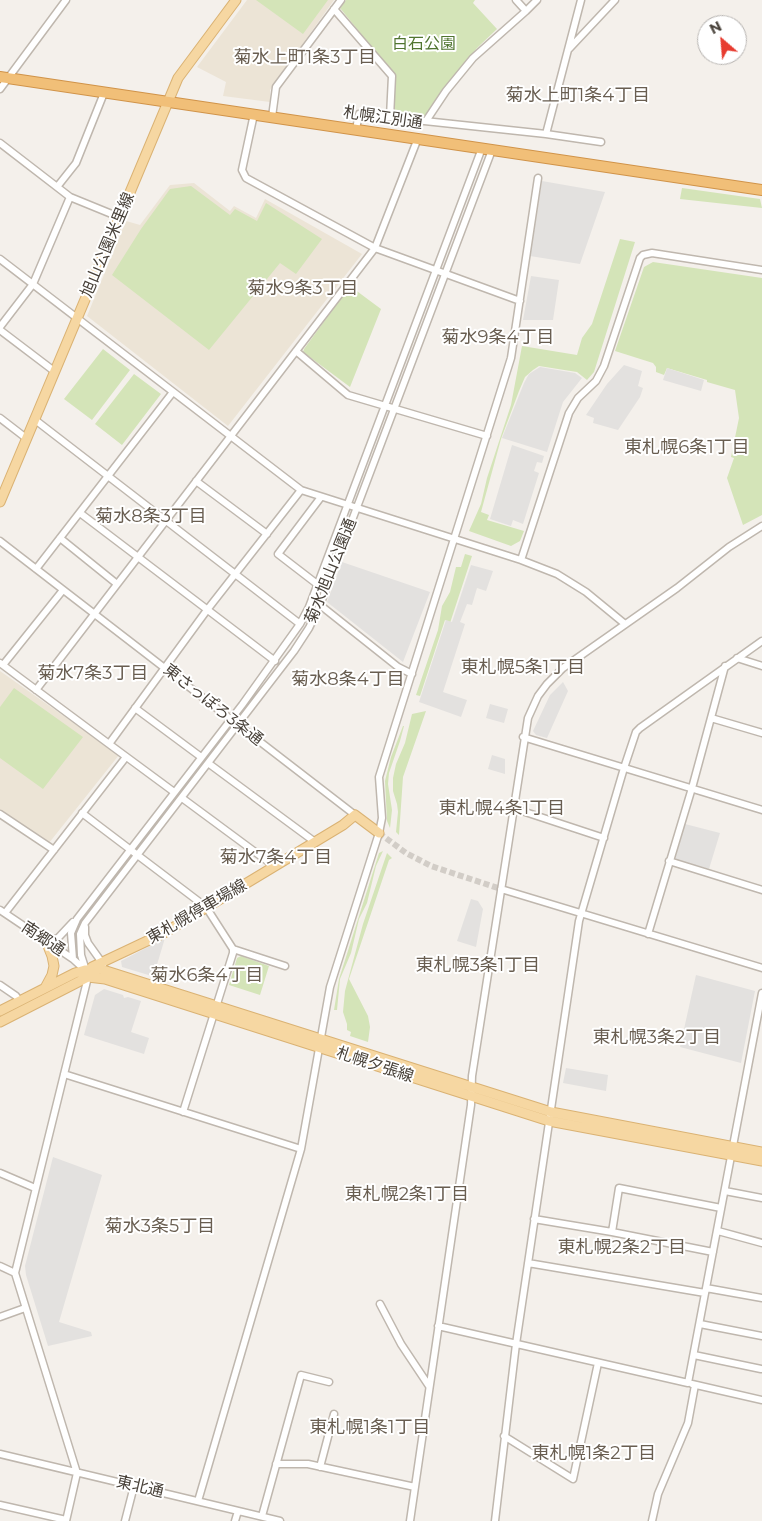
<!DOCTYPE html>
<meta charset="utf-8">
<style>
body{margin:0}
#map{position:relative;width:762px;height:1521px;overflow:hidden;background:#f4f0eb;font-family:Montserrat,sans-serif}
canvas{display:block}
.north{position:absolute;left:697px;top:15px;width:50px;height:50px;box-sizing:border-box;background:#fff;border:1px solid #b6b3b0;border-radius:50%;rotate:333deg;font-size:14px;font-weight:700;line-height:20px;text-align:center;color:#484139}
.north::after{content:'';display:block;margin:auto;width:18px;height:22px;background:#e73b2f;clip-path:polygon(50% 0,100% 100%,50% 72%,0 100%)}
</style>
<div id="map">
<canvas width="762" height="1521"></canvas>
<div class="north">N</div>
</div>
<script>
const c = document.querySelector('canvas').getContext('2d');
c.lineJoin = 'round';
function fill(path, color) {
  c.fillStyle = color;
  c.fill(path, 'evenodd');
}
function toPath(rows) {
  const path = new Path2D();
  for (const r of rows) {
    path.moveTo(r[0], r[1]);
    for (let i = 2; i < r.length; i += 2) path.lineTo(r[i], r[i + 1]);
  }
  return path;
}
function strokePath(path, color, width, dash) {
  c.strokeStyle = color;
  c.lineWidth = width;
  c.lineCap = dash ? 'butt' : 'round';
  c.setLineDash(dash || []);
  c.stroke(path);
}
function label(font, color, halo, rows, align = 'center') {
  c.font = font + ' Montserrat,"Noto Sans JP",sans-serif';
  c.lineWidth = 4;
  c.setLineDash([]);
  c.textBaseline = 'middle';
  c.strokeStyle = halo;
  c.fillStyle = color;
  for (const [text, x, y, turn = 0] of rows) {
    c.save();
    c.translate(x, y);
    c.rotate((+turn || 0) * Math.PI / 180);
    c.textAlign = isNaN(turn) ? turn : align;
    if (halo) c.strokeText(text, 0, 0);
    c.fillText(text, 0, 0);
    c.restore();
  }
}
fill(toPath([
 [247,0,334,0,270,90,270,102,223,96,226,82,197,67],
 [194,183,230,211,234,206,256,218,265,199,362,254,228,426,87,316,126,221,140,225,170,185],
 [0,671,119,755,49,843,0,811]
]), '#ece4d6');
fill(toPath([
 [256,0,328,0,303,34],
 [346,0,475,0,473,3,497,29,477,48,454,76,424,118,394,113,395,76,340,8],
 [191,186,230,215,235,209,257,221,266,203,322,239,296,274,280,263,209,350,112,275,141,229,170,189],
 [682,188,760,199,762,208,680,199],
 [620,239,635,242,594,372,587,380,577,372,539,366,533,370,525,377,519,391,501,439,481,512,489,515,487,520,524,531,520,541,511,546,469,531,481,504,487,478,511,405,522,346,577,355,582,338,592,324],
 [653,262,762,278,762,515,743,525,727,478,734,458,731,457,739,418,735,390,707,382,707,380,667,368,664,375,656,372,656,367,653,363,615,351,644,267],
 [350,286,381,309,350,387,303,352,304,349],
 [103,349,130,370,92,420,64,399],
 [134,374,161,394,122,445,95,424],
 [465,554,472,556,450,623,445,620,420,696,416,695,438,630,442,606,450,592,456,567,461,567],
 [14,688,83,737,43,789,0,758,0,707],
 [426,711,403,777,399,835,396,832,398,812,397,804,393,791,393,778,396,764,405,743,412,714],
 [403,726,404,726,400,741,389,773,388,784,392,810,390,828,387,821,385,781,391,757],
 [383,851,376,866,367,903,359,919,351,953,340,979,337,1010,334,1010,339,979,379,853],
 [387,853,392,858,389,860,349,979,368,1016,370,1027,368,1042,350,1036,351,1032,347,1030,347,1024,343,1012,345,991,363,924],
 [241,956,269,966,260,995,229,985,237,958]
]), '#d4e4b8');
fill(toPath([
 [542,181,605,192,580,264,530,256],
 [531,276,559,280,553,320,523,320],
 [624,365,642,371,638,386,643,388,640,397,618,430,593,423,594,418,586,415,607,384],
 [540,367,575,373,582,378,563,402,547,452,502,438,524,383,529,374],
 [667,368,704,380,701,391,663,380],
 [512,445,544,456,542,463,537,462,534,471,539,473,523,524,513,520,511,526,490,519],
 [342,562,430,592,403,662,327,602],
 [471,565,493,571,486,591,477,588,472,605,467,604,460,622,465,624,443,692,467,700,461,717,419,702,446,620,452,622],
 [563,682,568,691,547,738,536,735,533,731,550,695],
 [490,704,508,709,504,723,486,718],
 [492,755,505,759,505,774,488,769],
 [685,824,720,833,709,869,675,859],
 [471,899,478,901,483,909,476,947,457,941],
 [165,938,156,968,168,972,165,980,122,967,121,961],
 [696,975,755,991,741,1063,680,1047],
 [104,989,123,995,124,998,128,997,141,1001,131,1032,149,1038,144,1054,84,1035,95,995],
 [566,1068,608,1075,606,1091,563,1083],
 [53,1157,102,1175,59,1322,91,1332,92,1336,48,1346,26,1275,25,1266]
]), '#e3e1df');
strokePath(toPath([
 [379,833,406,853,431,866,501,889]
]), '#d2cdc7', 6, [6, 3]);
const minor = toPath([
 [334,9,392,76,390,117],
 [526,11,537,0],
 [568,50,615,0],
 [0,89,66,0],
 [254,114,242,170,246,178,375,248,520,301],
 [272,117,276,87,341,0],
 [426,121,446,91,473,58,526,11,516,0],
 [356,129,359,114,546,134,601,142],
 [546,134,581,0],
 [0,143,70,197],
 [57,187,76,163,104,93],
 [0,259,301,490,521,560,557,574,586,592,625,624],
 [0,327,33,284,70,197,119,217],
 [0,330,54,371],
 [296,351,348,395,487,436],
 [0,418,26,438],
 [34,419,300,624],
 [196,481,267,534],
 [80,513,275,661],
 [60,538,117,584],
 [0,541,355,815],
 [521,560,569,413,578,398,596,381,604,366,640,258,643,255,652,253,762,270],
 [36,569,173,392],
 [317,584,278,554,321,497],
 [320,605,398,667,412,674],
 [737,658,762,666],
 [0,663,109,744],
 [3,665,63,590],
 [36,690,375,248,418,138],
 [135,708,201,757],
 [711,718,762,733],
 [523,737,762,810],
 [208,763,315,842],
 [174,792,109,744,207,610,301,490],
 [182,798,274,866],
 [513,808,604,838],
 [82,813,206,907,233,949,233,953,183,1112],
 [0,814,54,850],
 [669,861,762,890],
 [501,889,762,968],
 [0,910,73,959,84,969],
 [5,913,126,757],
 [85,927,85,935,88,943,103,964],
 [648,934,692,788,725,666],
 [46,941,58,938,73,922],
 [233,949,285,966],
 [73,959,71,933,77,919,242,705,300,624,309,607,482,148],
 [0,985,16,996,20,1001],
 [64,1074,301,1149],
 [0,1173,35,1188],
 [725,1191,762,1198],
 [534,1219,612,1232,619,1188,721,1208],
 [718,1231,762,1243],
 [612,1232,713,1252],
 [528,1263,705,1293],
 [0,1266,15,1273],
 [706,1288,762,1298],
 [380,1304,401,1344,429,1386],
 [0,1317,25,1308],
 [700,1324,762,1336],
 [438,1326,688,1383,762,993],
 [694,1355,761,1369],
 [692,1384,762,1400],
 [504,1436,573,1479,598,1363],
 [0,1454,280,1521],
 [276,1464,308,1464,415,1487],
 [320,1467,334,1414],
 [198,1501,301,1149,330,987,379,833,382,818,379,777,511,358,538,178],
 [0,1505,66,1520],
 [262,1516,301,1375,329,1382],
 [66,1521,77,1473,15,1273,88,977,81,955,80,934,85,923,294,651,309,628,320,605,492,150],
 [125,1521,134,1486],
 [235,1521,238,1511],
 [410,1521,471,1105,472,1076,528,718,538,696,547,684,563,668,677,588,729,547,762,526],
 [495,1521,516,1344,579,921,624,768,636,732,640,728,762,641],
 [652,1521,658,1494,688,1423,695,1385]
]);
const major = toPath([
 [0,502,178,78,236,0],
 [92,967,164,933,343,825,355,815,379,833],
 [45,988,52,975,54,966,52,956,46,941],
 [0,1011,75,973,85,970,100,969,551,1112,762,1152],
 [0,1022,82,980,88,977,105,979,549,1121,762,1161]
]);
const highway = toPath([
 [0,77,762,190]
]);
strokePath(minor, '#bfb7ae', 9);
strokePath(major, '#dab273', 11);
strokePath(highway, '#d09349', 12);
strokePath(minor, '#fff', 6);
strokePath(major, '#f6d7a2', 9);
strokePath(highway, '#f1bf78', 10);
label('16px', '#517531', '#fff', [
 ["白石公園",424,44]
]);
label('16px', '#484139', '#fff', [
 ["札幌江別通",383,118,8],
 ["旭山公園米里線",108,245,-67],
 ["菊水旭山公園通",331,571,-68],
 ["東さっぽろ3条通",213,705,38],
 ["東札幌停車場線",197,912,-30],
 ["南郷通",43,939,34],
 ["札幌夕張線",375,1065,18],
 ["東北通",140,1487,13]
]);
label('18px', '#695e51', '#fff', [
 ["菊水上町1条3丁目",305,58],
 ["菊水上町1条4丁目",578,96],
 ["菊水9条3丁目",303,289],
 ["菊水9条4丁目",498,338],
 ["東札幌6条1丁目",687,448],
 ["菊水8条3丁目",151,517],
 ["東札幌5条1丁目",523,668],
 ["菊水7条3丁目",93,674],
 ["菊水8条4丁目",348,680],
 ["東札幌4条1丁目",502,809],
 ["菊水7条4丁目",276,858],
 ["東札幌3条1丁目",478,966],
 ["菊水6条4丁目",207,976],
 ["東札幌3条2丁目",657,1038],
 ["東札幌2条1丁目",407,1195],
 ["菊水3条5丁目",160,1227],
 ["東札幌2条2丁目",622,1248],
 ["東札幌1条1丁目",370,1428],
 ["東札幌1条2丁目",594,1454]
]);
</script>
